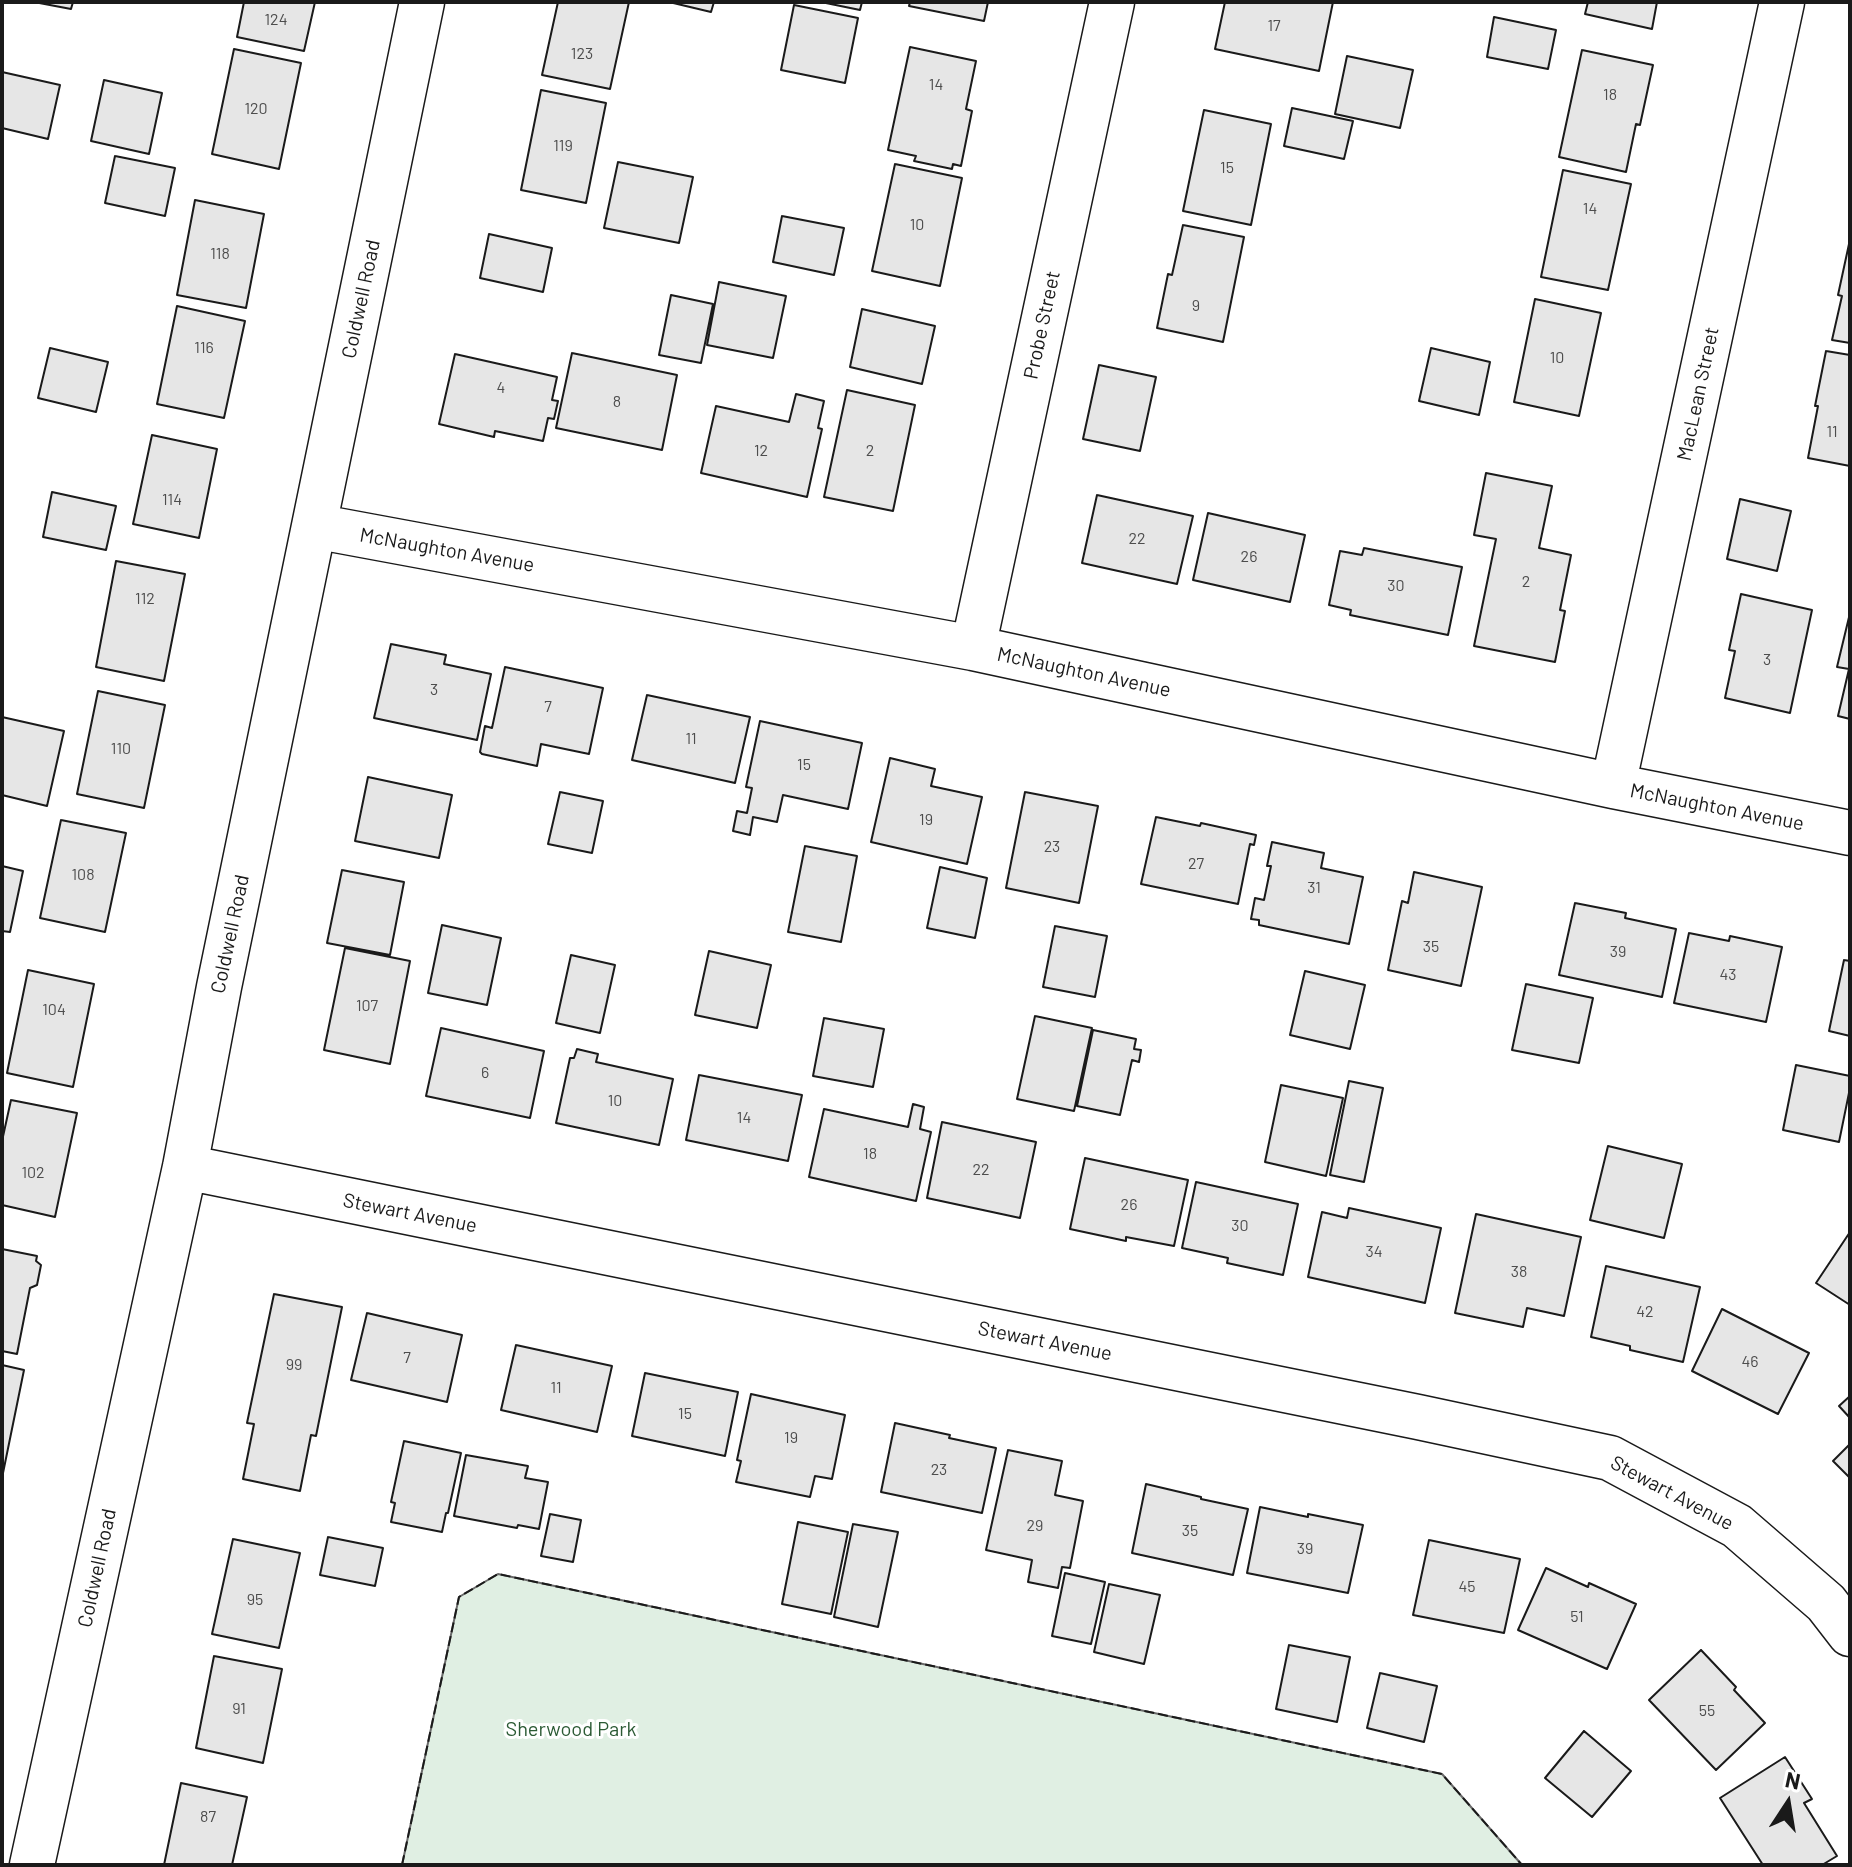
<!DOCTYPE html>
<style>
body{margin:0}
#map{position:relative;width:1852px;height:1867px;overflow:hidden;background:#fff;font-family:Barlow,sans-serif}
canvas{display:block}
.frame{position:absolute;inset:0;border:4px solid #1a1a1a;pointer-events:none}
.north{position:absolute;left:1748px;top:1763px;width:80px;height:80px;-webkit-text-stroke:6px #fff;paint-order:stroke;rotate:12deg;font-size:22px;font-weight:700;line-height:32px;text-align:center;color:#1a1a1a}
.north::after{content:'';display:block;margin:auto;width:28px;height:36px;background:#1a1a1a;clip-path:polygon(50% 0,100% 100%,50% 72%,0 100%)}
</style>
<div id="map">
<canvas width="1852" height="1867"></canvas>
<div class="frame"></div>
<div class="north">N</div>
</div>
<script>
const c = document.querySelector('canvas').getContext('2d');
c.lineJoin = 'round';
function fill(path, color) {
  c.fillStyle = color;
  c.fill(path, 'evenodd');
}
function toPath(rows) {
  const path = new Path2D();
  for (const r of rows) {
    path.moveTo(r[0], r[1]);
    for (let i = 2; i < r.length; i += 2) path.lineTo(r[i], r[i + 1]);
  }
  return path;
}
function strokePath(path, color, width, dash) {
  c.strokeStyle = color;
  c.lineWidth = width;
  c.lineCap = dash ? 'butt' : 'round';
  c.setLineDash(dash || []);
  c.stroke(path);
}
function label(font, color, halo, rows, align = 'center') {
  c.font = font + ' Barlow,sans-serif';
  c.lineWidth = 6;
  c.setLineDash([]);
  c.textBaseline = 'middle';
  c.strokeStyle = halo;
  c.fillStyle = color;
  for (const [text, x, y, turn = 0] of rows) {
    c.save();
    c.translate(x, y);
    c.rotate((+turn || 0) * Math.PI / 180);
    c.textAlign = isNaN(turn) ? turn : align;
    if (halo) c.strokeText(text, 0, 0);
    c.fillText(text, 0, 0);
    c.restore();
  }
}
const green = toPath([
 [498,1574,1442,1774,1522,1865,402,1865,459,1597,498,1574]
]);
fill(green, '#e0efe3');
strokePath(green, '#6a6a6a', 2);
const building = toPath([
 [34,2,73,2,71,9,34,2],
 [244,2,315,2,304,51,237,37,244,2],
 [558,2,629,2,610,89,542,75,558,2],
 [669,2,714,2,711,12,669,2],
 [821,2,862,2,860,10,821,2],
 [910,2,988,2,984,21,909,6,910,2],
 [1225,2,1333,2,1319,71,1215,49,1225,2],
 [1588,2,1657,2,1652,29,1585,14,1588,2],
 [794,5,858,18,845,83,781,70,794,5],
 [1494,17,1556,30,1548,69,1487,57,1494,17],
 [910,47,976,61,966,109,972,111,961,166,953,164,952,169,914,161,916,156,888,150,910,47],
 [234,49,301,63,279,169,212,154,234,49],
 [1582,50,1653,65,1640,125,1636,124,1626,172,1559,157,1582,50],
 [1347,56,1413,70,1400,128,1335,114,1347,56],
 [2,72,60,85,48,139,2,128,2,72],
 [104,80,162,93,149,154,91,141,104,80],
 [541,90,606,103,586,203,521,190,541,90],
 [1292,108,1353,121,1344,159,1284,146,1292,108],
 [1204,110,1271,124,1251,225,1183,211,1204,110],
 [115,156,175,168,165,216,105,203,115,156],
 [618,162,693,177,679,243,604,228,618,162],
 [895,164,962,178,940,286,872,271,895,164],
 [1563,170,1631,184,1608,290,1541,277,1563,170],
 [195,200,264,214,246,308,177,295,195,200],
 [782,216,844,228,834,275,773,262,782,216],
 [1183,225,1244,237,1223,342,1157,328,1168,274,1172,275,1183,225],
 [489,234,552,248,543,292,480,278,489,234],
 [1849,244,1850,244,1850,343,1832,340,1842,296,1838,295,1849,244],
 [719,282,786,296,773,358,707,345,719,282],
 [671,295,713,304,701,363,659,355,671,295],
 [1535,299,1601,313,1579,416,1514,402,1535,299],
 [177,306,245,321,224,418,157,404,177,306],
 [862,309,935,326,922,384,850,367,862,309],
 [50,348,108,362,96,412,38,398,50,348],
 [1431,348,1490,362,1479,415,1419,401,1431,348],
 [1826,351,1850,355,1850,466,1808,458,1818,406,1815,406,1826,351],
 [572,353,677,375,662,450,556,428,572,353],
 [455,354,557,377,552,400,558,401,554,419,548,418,543,441,495,431,494,437,439,424,455,354],
 [1099,365,1156,377,1140,451,1083,439,1099,365],
 [847,390,915,405,893,511,824,497,847,390],
 [796,394,824,401,818,428,822,429,807,497,701,473,716,406,789,422,796,394],
 [152,435,217,449,199,538,133,524,152,435],
 [1486,473,1552,486,1539,548,1571,555,1560,610,1565,611,1555,662,1474,646,1496,539,1474,535,1486,473],
 [52,492,116,506,106,550,43,537,52,492],
 [1097,495,1193,516,1177,584,1082,563,1097,495],
 [1740,499,1791,511,1777,571,1727,559,1740,499],
 [1208,513,1305,535,1290,602,1193,580,1208,513],
 [1364,548,1462,567,1448,635,1350,615,1351,610,1329,605,1340,551,1362,555,1364,548],
 [116,561,185,574,164,681,96,667,116,561],
 [1741,594,1812,610,1790,713,1725,698,1735,651,1729,650,1741,594],
 [1850,613,1850,719,1838,716,1849,669,1837,667,1850,613],
 [391,644,446,655,444,664,491,674,477,740,374,718,391,644],
 [505,667,603,688,589,754,541,744,537,766,482,754,480,752,485,726,492,728,505,667],
 [98,691,165,705,144,808,77,794,98,691],
 [647,695,750,717,735,783,632,760,647,695],
 [2,717,64,731,47,806,2,795,2,717],
 [760,721,862,743,848,809,783,795,777,822,753,817,750,835,733,831,737,811,747,813,752,788,746,787,760,721],
 [890,758,935,769,931,786,982,797,967,864,871,842,890,758],
 [368,777,452,795,439,858,355,841,368,777],
 [560,792,603,801,592,853,548,844,560,792],
 [1025,792,1098,806,1079,903,1006,888,1025,792],
 [1156,817,1200,826,1201,823,1256,835,1254,845,1250,844,1238,904,1141,884,1156,817],
 [61,820,126,833,105,932,40,918,61,820],
 [1272,842,1324,853,1321,868,1363,877,1349,944,1259,925,1259,920,1251,919,1255,898,1264,900,1271,866,1267,866,1272,842],
 [805,846,857,856,841,942,788,932,805,846],
 [2,866,23,871,10,932,2,931,2,866],
 [940,867,987,878,975,938,927,928,940,867],
 [342,870,404,882,390,955,327,943,342,870],
 [1414,872,1482,887,1461,986,1388,970,1402,901,1408,903,1414,872],
 [1575,903,1626,913,1625,918,1676,929,1662,997,1559,975,1575,903],
 [442,925,501,938,487,1005,428,993,442,925],
 [1055,926,1107,936,1095,997,1043,987,1055,926],
 [1689,933,1729,941,1730,936,1782,947,1766,1022,1674,1003,1689,933],
 [345,948,410,961,390,1064,324,1050,345,948],
 [709,951,771,965,757,1028,695,1015,709,951],
 [571,955,615,965,600,1033,556,1023,571,955],
 [1844,960,1850,961,1850,1036,1829,1031,1844,960],
 [28,970,94,984,73,1087,7,1073,28,970],
 [1305,971,1365,985,1350,1049,1290,1035,1305,971],
 [1526,984,1593,998,1579,1063,1512,1050,1526,984],
 [1035,1016,1092,1028,1074,1111,1017,1099,1035,1016],
 [824,1018,884,1029,873,1087,813,1076,824,1018],
 [441,1028,544,1051,530,1118,426,1096,441,1028],
 [1093,1030,1136,1039,1134,1049,1141,1050,1139,1062,1132,1060,1120,1115,1077,1106,1093,1030],
 [577,1049,598,1054,596,1062,673,1079,659,1145,556,1123,570,1058,574,1058,577,1049],
 [1796,1065,1850,1076,1850,1088,1839,1142,1783,1130,1796,1065],
 [699,1075,802,1095,788,1161,686,1140,699,1075],
 [1349,1081,1383,1088,1364,1182,1330,1175,1349,1081],
 [1281,1085,1343,1098,1326,1176,1265,1162,1281,1085],
 [11,1100,77,1113,55,1217,2,1205,2,1141,11,1100],
 [913,1104,924,1107,920,1129,931,1132,916,1201,809,1177,824,1109,908,1127,913,1104],
 [942,1122,1036,1142,1020,1218,927,1198,942,1122],
 [1608,1146,1682,1164,1664,1238,1590,1220,1608,1146],
 [1085,1158,1188,1180,1174,1246,1126,1237,1126,1241,1070,1229,1085,1158],
 [1196,1182,1298,1204,1283,1275,1227,1263,1228,1258,1182,1248,1196,1182],
 [1349,1208,1441,1228,1425,1303,1308,1277,1322,1212,1347,1218,1349,1208],
 [1476,1214,1581,1237,1564,1316,1527,1308,1523,1327,1455,1313,1476,1214],
 [1850,1232,1850,1305,1816,1283,1850,1232],
 [2,1249,37,1256,36,1261,41,1265,37,1285,30,1288,17,1354,2,1351,2,1249],
 [1606,1266,1700,1287,1683,1362,1630,1350,1630,1346,1591,1337,1606,1266],
 [274,1294,342,1307,316,1436,311,1435,300,1491,243,1479,254,1424,247,1423,274,1294],
 [1722,1309,1809,1353,1778,1414,1692,1371,1722,1309],
 [367,1313,462,1335,447,1402,351,1380,367,1313],
 [516,1345,612,1366,597,1432,501,1410,516,1345],
 [2,1365,24,1370,3,1473,2,1472,2,1365],
 [645,1373,738,1392,725,1456,632,1436,645,1373],
 [751,1394,845,1415,832,1479,815,1476,810,1497,736,1482,741,1461,737,1460,751,1394],
 [1850,1396,1850,1418,1839,1406,1850,1396],
 [895,1423,950,1435,949,1438,996,1448,982,1513,881,1492,895,1423],
 [404,1441,461,1453,448,1513,446,1513,442,1532,391,1522,395,1503,391,1502,404,1441],
 [1850,1444,1850,1478,1833,1461,1850,1444],
 [1008,1450,1062,1461,1055,1495,1083,1501,1070,1568,1062,1567,1058,1588,1028,1582,1032,1560,986,1550,1008,1450],
 [466,1455,528,1466,525,1478,548,1482,539,1529,518,1525,517,1528,454,1516,466,1455],
 [1146,1484,1201,1497,1201,1499,1248,1509,1233,1575,1132,1553,1146,1484],
 [1260,1507,1308,1517,1308,1514,1363,1525,1348,1593,1247,1573,1260,1507],
 [550,1514,581,1520,573,1562,541,1556,550,1514],
 [798,1522,848,1532,831,1614,782,1604,798,1522],
 [853,1524,898,1532,878,1627,834,1617,853,1524],
 [328,1537,383,1548,375,1586,320,1575,328,1537],
 [233,1539,300,1553,279,1648,212,1634,233,1539],
 [1429,1540,1520,1559,1504,1633,1413,1615,1429,1540],
 [1546,1568,1588,1587,1589,1583,1636,1604,1607,1669,1518,1630,1546,1568],
 [1065,1573,1105,1582,1091,1644,1052,1636,1065,1573],
 [1109,1584,1160,1595,1144,1664,1094,1652,1109,1584],
 [1289,1645,1350,1657,1337,1722,1276,1709,1289,1645],
 [1701,1650,1736,1687,1734,1690,1765,1723,1716,1770,1649,1700,1701,1650],
 [214,1656,282,1669,263,1763,196,1748,214,1656],
 [1380,1673,1437,1686,1424,1742,1367,1728,1380,1673],
 [1584,1731,1631,1771,1592,1817,1545,1778,1584,1731],
 [1785,1757,1812,1799,1804,1803,1837,1856,1822,1865,1763,1865,1720,1798,1785,1757],
 [181,1783,247,1797,232,1865,164,1865,181,1783]
]);
fill(building, '#e6e6e6');
strokePath(building, '#1a1a1a', 2);
const street = toPath([
 [314,526,973,648,1613,786,1850,833],
 [973,648,1112,2],
 [1613,786,1782,2],
 [185,1167,1418,1417,1610,1458,1737,1526,1826,1603,1850,1634],
 [32,1865,185,1167,219,987,422,2]
]);
strokePath(street, '#1a1a1a', 47);
strokePath(street, '#fff', 44);
strokePath(toPath([
 [402,1865,459,1597,498,1574,1442,1774,1522,1865]
]), '#1a1a1a', 2, [10, 4]);
label('16px', '#4d4d4d', null, [
 ["124",276,20],
 ["17",1274,26],
 ["123",582,54],
 ["14",936,85],
 ["18",1610,95],
 ["120",256,109],
 ["119",563,146],
 ["15",1227,168],
 ["14",1590,209],
 ["10",917,225],
 ["118",220,254],
 ["9",1196,306],
 ["116",204,348],
 ["10",1557,358],
 ["4",501,388],
 ["8",617,402],
 ["11",1832,432],
 ["12",761,451],
 ["2",870,451],
 ["114",172,500],
 ["22",1137,539],
 ["26",1249,557],
 ["2",1526,582],
 ["30",1396,586],
 ["112",145,599],
 ["3",1767,660],
 ["3",434,690],
 ["7",548,707],
 ["11",691,739],
 ["110",121,749],
 ["15",804,765],
 ["19",926,820],
 ["23",1052,847],
 ["27",1196,864],
 ["108",83,875],
 ["31",1314,888],
 ["35",1431,947],
 ["39",1618,952],
 ["43",1728,975],
 ["107",367,1006],
 ["104",54,1010],
 ["6",485,1073],
 ["10",615,1101],
 ["14",744,1118],
 ["18",870,1154],
 ["22",981,1170],
 ["102",33,1173],
 ["26",1129,1205],
 ["30",1240,1226],
 ["34",1374,1252],
 ["38",1519,1272],
 ["42",1645,1312],
 ["7",407,1358],
 ["46",1750,1362],
 ["99",294,1365],
 ["11",556,1388],
 ["15",685,1414],
 ["19",791,1438],
 ["23",939,1470],
 ["29",1035,1526],
 ["35",1190,1531],
 ["39",1305,1549],
 ["45",1467,1587],
 ["95",255,1600],
 ["51",1577,1617],
 ["91",239,1709],
 ["55",1707,1711],
 ["87",208,1817]
]);
label('20px', '#1a1a1a', '#fff', [
 ["Coldwell Road",361,299,-78],
 ["Probe Street",1042,325,-78],
 ["MacLean Street",1698,394,-78],
 ["McNaughton Avenue",447,550,10],
 ["McNaughton Avenue",1084,672,12],
 ["McNaughton Avenue",1717,807,11],
 ["Coldwell Road",230,934,-78],
 ["Stewart Avenue",410,1213,11],
 ["Stewart Avenue",1045,1341,11],
 ["Stewart Avenue",1672,1493,28],
 ["Coldwell Road",97,1568,-78]
]);
label('20px', '#2b5a34', '#fff', [
 ["Sherwood Park",571,1729]
]);
</script>
